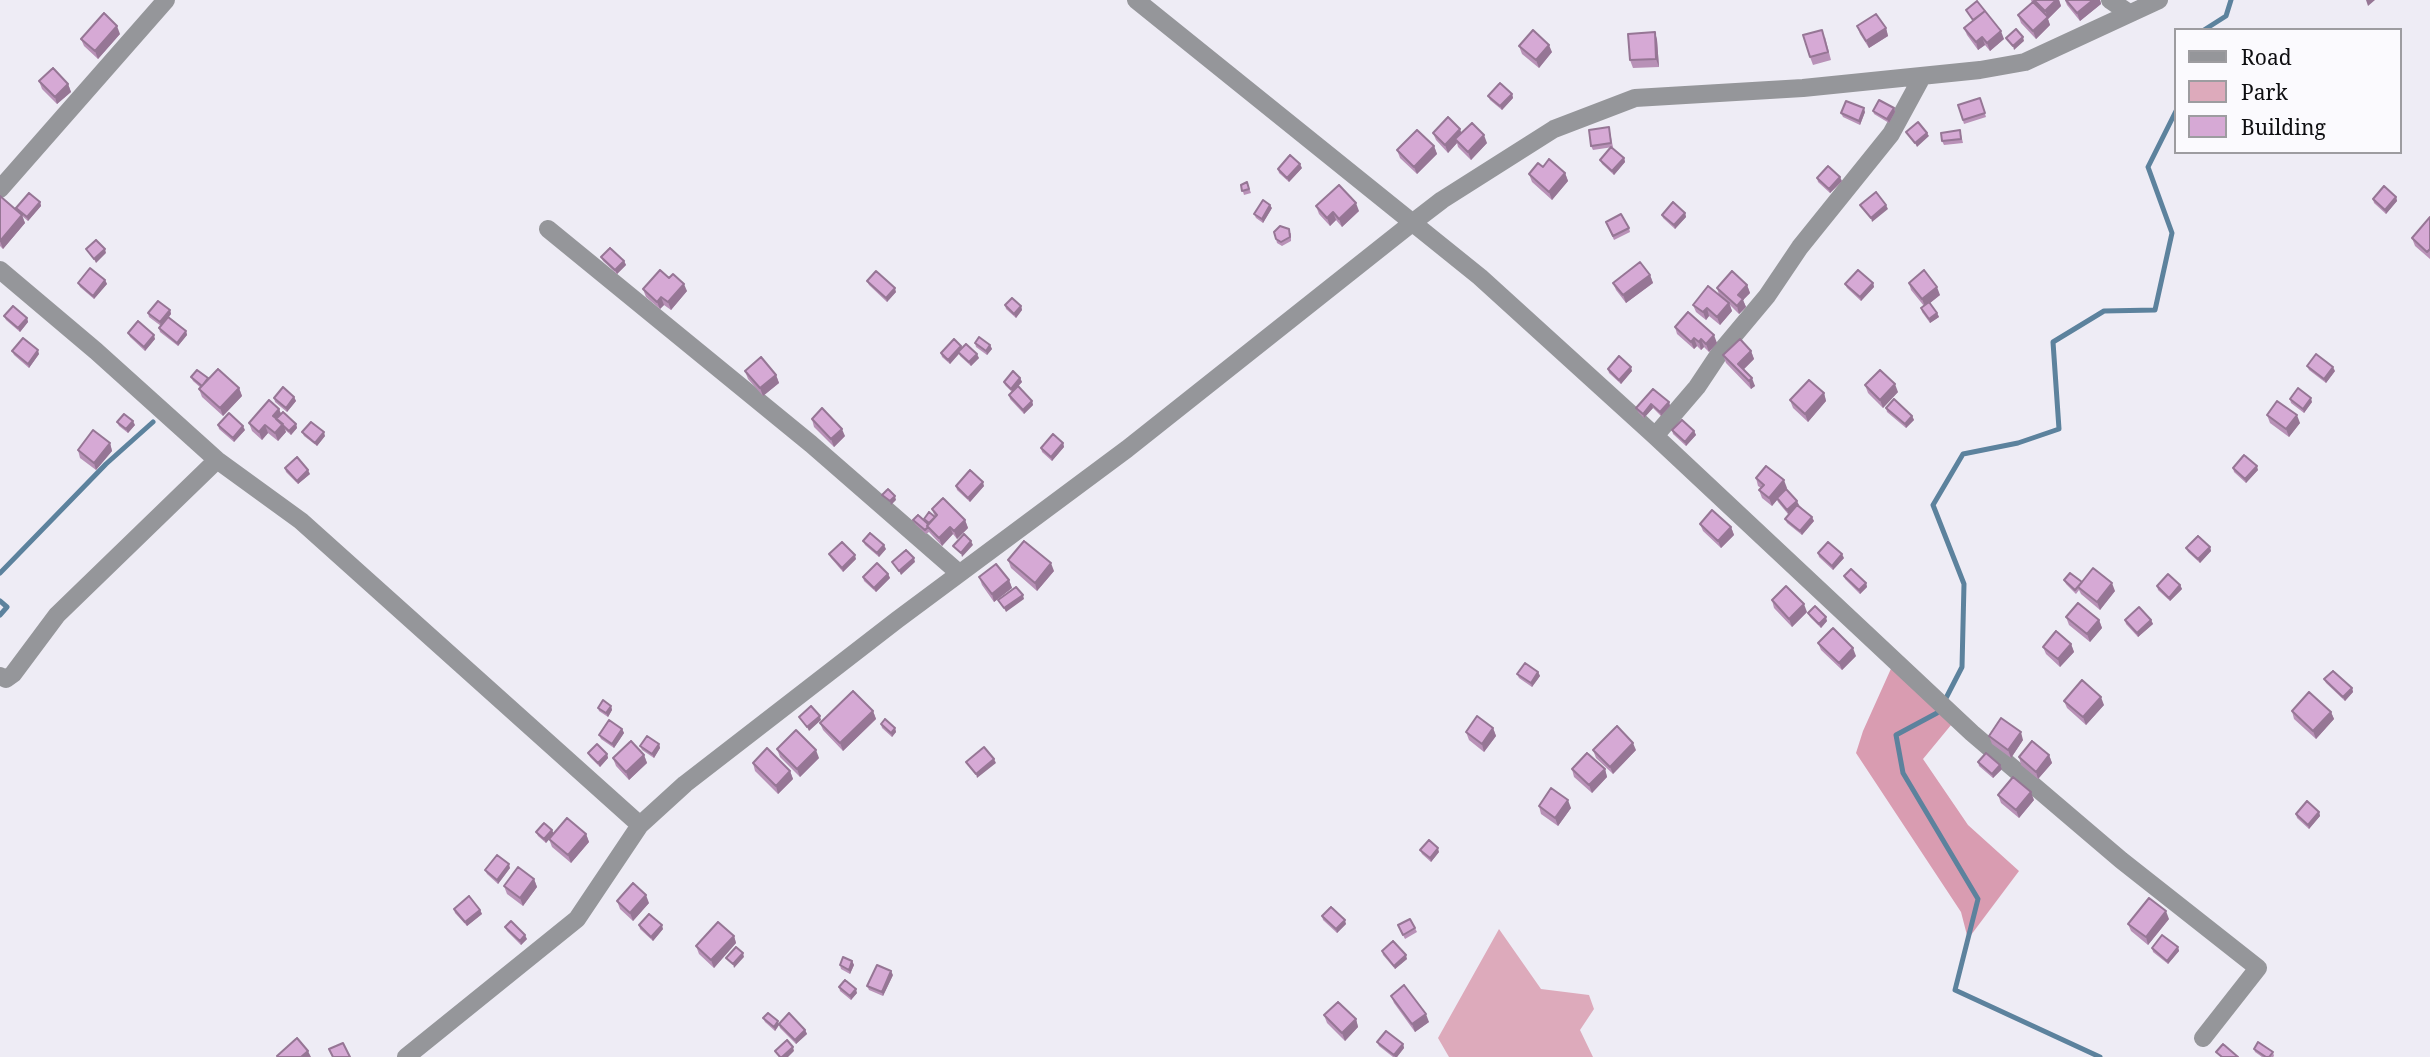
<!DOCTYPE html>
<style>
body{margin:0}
#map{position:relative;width:2430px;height:1057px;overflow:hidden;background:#eeecf5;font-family:"Noto Serif",serif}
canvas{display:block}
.legend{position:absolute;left:2174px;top:28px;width:228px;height:126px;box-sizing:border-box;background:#fbfafe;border:2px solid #9d9ca0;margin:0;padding:9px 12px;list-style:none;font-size:21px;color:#0f0f12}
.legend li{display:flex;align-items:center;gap:14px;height:35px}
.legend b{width:35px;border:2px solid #9d9ca0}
</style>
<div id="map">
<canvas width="2430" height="1057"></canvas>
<ul class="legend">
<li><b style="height:9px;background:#95969a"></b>Road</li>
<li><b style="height:19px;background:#dab"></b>Park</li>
<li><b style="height:19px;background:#d6a9d5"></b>Building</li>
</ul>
</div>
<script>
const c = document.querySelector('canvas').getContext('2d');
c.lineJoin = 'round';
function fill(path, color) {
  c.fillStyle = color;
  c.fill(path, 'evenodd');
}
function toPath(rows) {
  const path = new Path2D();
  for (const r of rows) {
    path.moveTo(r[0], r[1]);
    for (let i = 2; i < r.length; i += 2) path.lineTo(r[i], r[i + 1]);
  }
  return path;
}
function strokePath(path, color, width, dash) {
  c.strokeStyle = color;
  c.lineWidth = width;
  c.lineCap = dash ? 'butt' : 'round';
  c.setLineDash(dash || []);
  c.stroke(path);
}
fill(toPath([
 [1499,929,1541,989,1589,995,1594,1009,1580,1030,1593,1057,1449,1057,1438,1038]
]), '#dab');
fill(toPath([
 [1894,662,1956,719,1923,759,1968,825,2019,871,1968,939,1961,912,1856,753,1863,731]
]), '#d99cb1');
strokePath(toPath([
 [2204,30,2226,16,2231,0],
 [0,573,106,464,153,422],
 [0,601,7,607,0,615],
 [1945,700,1962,667,1964,584,1933,505,1963,454,2018,443,2059,429,2053,342,2104,311,2155,310,2172,233,2148,167,2176,111],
 [1937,713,1896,735,1903,773,1978,899,1955,990,2100,1057]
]), '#5c829d', 5);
strokePath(toPath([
 [1136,0,1480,277,1655,436,1972,733,2121,860,2258,968,2203,1038],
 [2110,0,2129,13],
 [0,189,166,0],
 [548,229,811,444,959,573],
 [0,270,96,351,217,460,301,521,640,825],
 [1655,436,1697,387,1721,351,1767,296,1800,247,1891,134,1922,77],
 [0,676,6,679,13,674,57,615,217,460],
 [406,1057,577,919,640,825,685,784,897,620,1127,449,1412,223,1442,200,1554,129,1635,98,1803,88,1980,70,2025,62,2159,0]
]), '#95969a', 18);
fill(toPath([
 [2031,0,2059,0,2061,6,2048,19,2050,25,2036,39,2021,23,2018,15,2032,3],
 [2065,0,2100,0,2101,4,2080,21,2067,5],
 [1966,10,2004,39,1990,51,1985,45,1978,50,1967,35,1964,28,1973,21],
 [1857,26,1886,28,1888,36,1869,48,1860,34],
 [1655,32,1657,40,1659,67,1633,68,1630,60],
 [120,34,98,59,84,46,81,39],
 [1825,37,1831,60,1813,65,1810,57],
 [1519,46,1552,52,1539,68,1522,54],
 [39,81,68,84,71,92,57,104,42,89],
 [1512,94,1513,98,1502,110,1490,100,1488,96],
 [1980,98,1986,117,1964,124,1958,105],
 [1894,108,1895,112,1889,123,1874,114,1873,111],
 [1865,112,1860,125,1843,117,1841,113],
 [1609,127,1613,147,1593,150,1591,146],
 [1960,130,1963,143,1944,145,1942,141],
 [1433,133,1462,133,1487,143,1471,160,1458,147,1457,143,1448,153,1436,140],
 [1434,146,1437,154,1417,174,1400,158,1397,150],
 [1624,158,1625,162,1614,175,1602,164,1600,160],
 [1543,167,1565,173,1568,181,1552,200,1532,182,1529,174],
 [1302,168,1289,182,1279,173,1278,169],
 [1817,178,1842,181,1830,193,1818,182],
 [1247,182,1251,193,1244,195,1241,185],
 [0,196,17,211,16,208,40,202,41,206,28,221,22,216,25,223,3,249,0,246],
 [2396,197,2397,201,2386,214,2374,203,2373,199],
 [1316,206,1359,211,1342,227,1336,220,1330,226,1319,214],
 [1272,208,1263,223,1256,218,1254,214],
 [1685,213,1686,217,1675,229,1663,218,1662,215],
 [2430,217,2430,259,2415,246,2412,238],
 [1606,222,1629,228,1630,232,1614,240],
 [1291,233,1291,241,1282,246,1277,243,1276,239],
 [601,257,624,261,626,265,617,274,603,261],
 [1650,275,1653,283,1626,303,1616,290,1613,283],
 [669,278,687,291,671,310,664,305,660,309,646,297,643,289],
 [105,280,107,284,94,299,80,287,78,283],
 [867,281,896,292,887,302,869,285],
 [1873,283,1874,287,1861,301,1847,288,1845,284],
 [1909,283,1940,295,1930,303,1937,313,1939,317,1930,323,1922,312,1921,308,1924,306,1911,290],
 [1747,285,1750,293,1743,300,1746,307,1739,314,1730,305,1732,311,1720,325,1709,316,1706,320,1696,312,1693,305,1719,295,1717,288],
 [1005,305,1021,306,1022,310,1016,318,1006,309],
 [170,310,171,314,169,317,186,331,187,335,178,346,160,332,159,328,161,326,149,317,148,313],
 [4,316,27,318,28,322,20,332,6,320],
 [1675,327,1717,343,1709,352,1704,347,1701,350,1697,346,1694,349,1677,334],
 [128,333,155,339,145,351,130,337],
 [975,343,990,345,992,349,987,355,976,347],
 [962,348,979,358,971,366,960,356,959,354,950,364,942,357,941,353],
 [12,351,39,354,29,368,14,355],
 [1751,351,1754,359,1744,369,1755,386,1751,389,1726,363,1723,355],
 [2307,366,2335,371,2326,383,2309,370],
 [1608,369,1632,371,1621,384,1609,373],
 [745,371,776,375,779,383,763,396,748,379],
 [191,377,239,388,242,396,223,416,202,397,199,389,201,388,193,381],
 [1020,378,1022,382,1018,386,1032,401,1033,405,1024,414,1010,399,1009,395,1012,392,1005,385,1004,382],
 [1865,385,1898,392,1883,408,1868,393],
 [1824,393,1826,401,1808,422,1793,408,1790,400],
 [294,397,296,401,287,412,275,402,274,398],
 [2290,399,2312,402,2304,413,2291,403],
 [1669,402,1670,406,1661,416,1653,408,1644,418,1638,412,1636,408],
 [1886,408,1912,416,1914,420,1906,428,1887,412],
 [279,409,281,414,296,424,297,428,291,435,284,429,286,432,278,441,268,433,262,440,252,431,249,423],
 [2267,415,2300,423,2289,437,2270,423],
 [812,419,845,436,834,447,814,427],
 [117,422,135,425,128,433,119,426],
 [218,425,245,430,234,442,219,429],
 [1672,430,1694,431,1696,435,1686,446,1673,434],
 [302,432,325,436,317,446,304,436],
 [110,443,112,451,96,470,80,458,78,450],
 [1063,443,1064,447,1052,461,1042,452,1041,448],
 [285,468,310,474,298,484,286,472],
 [2233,468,2258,470,2246,483,2234,472],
 [1756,478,1787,488,1784,491,1799,505,1814,521,1802,535,1787,523,1785,519,1793,510,1788,514,1778,502,1777,500,1772,506,1762,498,1759,490,1761,488,1758,486],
 [956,486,984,486,970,502,957,490],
 [932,509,965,520,968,528,957,539,953,534,942,546,929,532,926,534,915,524,913,520,925,521,924,519,935,517],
 [1700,524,1731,527,1734,535,1721,548,1703,531],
 [863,541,886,549,879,557,865,545],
 [2210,547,2211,551,2200,563,2188,552,2186,548],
 [1818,553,1844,558,1833,570,1819,557],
 [829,554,856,559,843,572,831,558],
 [1008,560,1054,571,1037,591,1011,568],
 [888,574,890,578,876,592,864,581,863,577],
 [1844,576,1866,583,1867,587,1860,594,1845,579],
 [979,577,1009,580,1012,588,994,602,982,585],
 [2064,580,2081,582,2115,591,2100,610,2081,594,2079,590,2076,594,2066,584],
 [2180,585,2182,589,2170,601,2158,590,2157,586],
 [1772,600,1807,612,1792,627,1774,608],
 [1808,613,1827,621,1821,628,1810,617],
 [2066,617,2099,620,2102,628,2090,642,2069,625],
 [2125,620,2151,620,2153,624,2138,637,2126,624],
 [1818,643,1856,656,1842,670,1821,650],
 [2071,644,2074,652,2060,667,2046,654,2043,647],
 [1538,672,1540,676,1532,687,1519,678,1517,674],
 [2324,679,2352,688,2353,692,2345,701,2326,683],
 [2064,701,2104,705,2086,725,2067,708],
 [611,706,612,710,608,717,599,711,598,708],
 [873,711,876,719,843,751,823,730,820,723],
 [2292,711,2331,712,2334,719,2316,739,2294,719],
 [881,724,895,728,896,732,892,737,882,728],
 [1493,728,1496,736,1484,752,1469,740,1466,732],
 [622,729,624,733,614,748,601,739,599,735],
 [1989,736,2023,740,2011,758,1992,744],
 [659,744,660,748,654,758,642,750,640,746],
 [777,749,819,758,800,777,780,757],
 [1593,750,1636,750,1613,774,1596,758],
 [588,753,607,754,608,758,600,767,590,757],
 [644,755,647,763,629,780,616,766,613,758],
 [2049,755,2052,763,2038,779,2021,765,2019,757],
 [1978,762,2000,765,2002,769,1993,778,1979,766],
 [753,763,790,771,793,779,778,794,755,771],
 [1572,769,1605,769,1607,777,1592,793,1574,777],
 [1998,795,2034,800,2019,818,2001,803],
 [1539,806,1571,808,1558,826,1541,814],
 [2319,812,2320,816,2309,829,2297,818,2296,814],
 [536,832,554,834,586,834,589,842,571,863,552,847,549,839,546,843,538,836],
 [1420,850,1439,852,1431,862,1422,854],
 [510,868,498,884,487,874,485,870],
 [534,879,537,887,523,906,507,894,504,886],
 [617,901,649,903,633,921,620,909],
 [454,909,480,910,482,914,467,926,455,913],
 [1322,916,1346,924,1337,933,1323,920],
 [2169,919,2148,945,2131,931,2128,924],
 [639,925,663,929,653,941,640,929],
 [1398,925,1415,928,1417,932,1405,939],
 [505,927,527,939,521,945,507,931],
 [734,936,736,943,714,968,699,954,696,946],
 [2178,947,2179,951,2168,964,2153,952,2152,948],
 [1382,951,1407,959,1395,969,1383,955],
 [852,961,854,965,850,974,841,969,840,965],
 [893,975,883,996,869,990,867,986],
 [839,987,857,993,851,1000,840,991],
 [1391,996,1429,1022,1415,1032,1394,1003],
 [1324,1015,1356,1019,1358,1027,1345,1041,1327,1023],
 [763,1018,779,1024,805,1030,807,1034,796,1044,780,1028,779,1025,775,1031,765,1022],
 [1377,1042,1403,1044,1404,1048,1397,1057,1393,1057,1379,1046],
 [2254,1049,2273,1052,2274,1056,2273,1057,2262,1057,2255,1052]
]), '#b891b7');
fill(toPath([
 [2056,0,2059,0,2061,6,2048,19,2050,25,2036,39,2033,31,2048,17,2045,11],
 [2093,0,2100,0,2101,4,2080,21,2077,13],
 [2366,0,2375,0,2368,6],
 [117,26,120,34,98,59,95,51],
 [1886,28,1888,36,1869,48,1866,41],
 [2001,31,2004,39,1990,51,1987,43],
 [1655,32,1657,40,1659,67,1656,59],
 [1982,37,1985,45,1978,50,1976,42],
 [2023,37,2024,41,2014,50,2013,46],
 [1549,45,1552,52,1539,68,1536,60],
 [68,84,71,92,57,104,55,97],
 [1512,94,1513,98,1502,110,1500,106],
 [1864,108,1865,112,1860,125,1859,121],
 [1894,108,1895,112,1889,123,1887,119],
 [1460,129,1463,137,1455,139,1457,143,1448,153,1445,145],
 [1927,133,1929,136,1917,147,1915,143],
 [1484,135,1487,143,1471,160,1468,152],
 [1434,146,1437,154,1417,174,1414,167],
 [1624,158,1625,162,1614,175,1612,171],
 [1300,164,1302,168,1289,182,1287,178],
 [1565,173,1568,181,1552,200,1549,192],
 [1840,177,1842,181,1830,193,1829,189],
 [2396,197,2397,201,2386,214,2385,210],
 [40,202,41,206,28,221,27,217],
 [1356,203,1359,211,1342,227,1339,219],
 [1270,205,1272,208,1263,223,1262,219],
 [1886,205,1888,209,1872,222,1871,218],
 [1333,212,1336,220,1330,226,1327,218],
 [1685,213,1686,217,1675,229,1674,225],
 [22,215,25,223,3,249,0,241],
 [105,249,106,253,96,263,94,259],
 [624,261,626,265,617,274,615,270],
 [1650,275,1653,283,1626,303,1623,295],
 [105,280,107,284,94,299,93,296],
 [1873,283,1874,287,1861,301,1860,297],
 [684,284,687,291,671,310,668,302],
 [1747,285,1750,293,1743,300,1746,307,1739,314,1737,306,1738,295],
 [1937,287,1940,295,1925,307,1922,299],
 [895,288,896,292,887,302,886,298],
 [661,297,664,305,660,309,657,302],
 [1729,303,1732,311,1720,325,1717,317],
 [1021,306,1022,310,1016,318,1014,314],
 [1707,308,1709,316,1706,320,1703,312],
 [170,310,171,314,161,326,160,322],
 [1937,313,1939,317,1930,323,1929,319],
 [27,318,28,322,20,332,18,328],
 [186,331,187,335,178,346,177,343],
 [154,335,155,339,145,351,144,347],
 [1714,335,1717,343,1709,352,1706,344],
 [1694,338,1697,346,1694,349,1691,342],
 [1701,339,1704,347,1701,350,1699,342],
 [990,345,992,349,987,355,986,351],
 [961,346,962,350,950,364,948,360],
 [38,350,39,354,29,368,28,364],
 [1751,351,1754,359,1741,372,1738,364],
 [977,354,979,358,971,366,969,362],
 [1631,367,1632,371,1621,384,1619,380],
 [2333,367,2335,371,2326,383,2324,379],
 [776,375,779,383,763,396,760,388],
 [1020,378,1022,382,1013,392,1011,389],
 [1752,378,1755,386,1751,389,1749,381],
 [1895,384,1898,392,1883,408,1880,400],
 [239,388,242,396,223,416,220,408],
 [1824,393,1826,401,1808,422,1805,414],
 [294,397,296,401,287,412,286,408],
 [2311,398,2312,402,2304,413,2303,409],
 [1032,401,1033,405,1024,414,1023,410],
 [1669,402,1670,406,1661,416,1660,412],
 [1651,404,1653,408,1644,418,1643,414],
 [279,409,282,416,278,421,273,416],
 [2297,415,2300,423,2289,437,2286,429],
 [1912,416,1914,420,1906,428,1905,424],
 [133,421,135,425,128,433,126,429],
 [283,424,286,432,278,441,275,433],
 [296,424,297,428,291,435,289,431],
 [265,425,268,433,262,440,259,432],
 [243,426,245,430,234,442,233,438],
 [842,429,845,436,834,447,831,439],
 [1694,431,1696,435,1686,446,1685,442],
 [324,432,325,436,317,446,315,443],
 [110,443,112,451,96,470,94,463],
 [1063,443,1064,447,1052,461,1051,457],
 [2257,466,2258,470,2246,483,2245,479],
 [308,470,310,474,298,484,297,481],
 [1784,480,1787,488,1772,506,1769,498],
 [983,482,984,486,970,502,968,498],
 [895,496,896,500,891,505,890,501],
 [1797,501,1799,505,1788,514,1787,510],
 [1812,517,1814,521,1802,535,1800,531],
 [965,520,968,528,957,539,954,531],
 [950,527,953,534,942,546,939,538],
 [1731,527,1734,535,1721,548,1718,541],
 [971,541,973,545,962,557,961,553],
 [884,545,886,549,879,557,877,553],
 [2210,547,2211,551,2200,563,2198,559],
 [1842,554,1844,558,1833,570,1832,566],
 [855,555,856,559,843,572,842,568],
 [914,558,915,562,901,575,899,571],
 [1051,563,1054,571,1037,591,1035,583],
 [888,574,890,578,876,592,874,588],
 [1009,580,1012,588,994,602,992,594],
 [1866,583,1867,587,1860,594,1859,590],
 [2112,583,2115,591,2100,610,2097,602],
 [2180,585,2182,589,2170,601,2169,598],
 [1023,595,1024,599,1006,612,1004,608],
 [1804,604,1807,612,1792,627,1789,619],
 [1826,617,1827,621,1821,628,1819,624],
 [2099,620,2102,628,2090,642,2087,634],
 [2151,620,2153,624,2138,637,2137,633],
 [2071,644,2074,652,2060,667,2058,659],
 [1853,648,1856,656,1842,670,1839,663],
 [1538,672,1540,676,1532,687,1531,683],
 [2352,688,2353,692,2345,701,2343,697],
 [2101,697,2104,705,2086,725,2083,717],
 [611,706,612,710,608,717,606,713],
 [873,711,876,719,843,751,840,743],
 [2331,712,2334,719,2316,739,2313,731],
 [820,716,821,720,809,731,807,727],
 [895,728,896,732,892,737,891,733],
 [1493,728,1496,736,1484,752,1482,744],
 [622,729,624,733,614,748,612,744],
 [2021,732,2023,740,2011,758,2008,750],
 [1633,743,1636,750,1613,774,1610,767],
 [659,744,660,748,654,758,652,754],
 [816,750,819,758,800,777,797,769],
 [607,754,608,758,600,767,598,763],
 [644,755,647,763,629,780,626,772],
 [2049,755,2052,763,2038,779,2036,772],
 [994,759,996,763,977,778,976,774],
 [2000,765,2002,769,1993,778,1992,774],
 [1605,769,1607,777,1592,793,1589,785],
 [790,771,793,779,778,794,776,786],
 [2031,792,2034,800,2019,818,2016,810],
 [1568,800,1571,808,1558,826,1555,818],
 [2319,812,2320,816,2309,829,2308,825],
 [552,830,554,834,546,843,544,839],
 [586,834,589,842,571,863,568,855],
 [1438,848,1439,852,1431,862,1430,858],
 [509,864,510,868,498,884,497,880],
 [534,879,537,887,523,906,520,898],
 [646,895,649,903,633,921,630,913],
 [480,910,482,914,467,926,465,922],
 [2166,911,2169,919,2148,945,2146,937],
 [1345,920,1346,924,1337,933,1336,929],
 [662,925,663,929,653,941,651,937],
 [525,935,527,939,521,945,520,941],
 [734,936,736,943,714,968,711,960],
 [2178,947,2179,951,2168,964,2167,961],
 [743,953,744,957,734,968,733,964],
 [1406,955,1407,959,1395,969,1394,966],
 [852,961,854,965,850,974,849,970],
 [891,971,893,975,883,996,882,992],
 [856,989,857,993,851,1000,850,996],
 [1426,1014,1429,1022,1415,1032,1412,1024],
 [1356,1019,1358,1027,1345,1041,1342,1033],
 [778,1021,779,1025,775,1031,774,1027],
 [805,1030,807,1034,796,1044,795,1040],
 [1403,1044,1404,1048,1397,1057,1395,1057,1394,1055],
 [793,1047,794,1051,788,1057,782,1057],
 [308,1051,311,1057,301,1057]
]), '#967695');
const building = toPath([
 [2034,0,2056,0,2045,11,2034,0],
 [2066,0,2093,0,2077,13,2066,0],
 [1977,1,1985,11,1973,20,1966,10,1977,1],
 [2033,2,2048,17,2033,31,2018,15,2033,2],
 [1985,11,2001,31,1987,43,1982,37,1976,42,1964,28,1985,11],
 [104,13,117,26,95,51,81,39,104,13],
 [1876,14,1886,28,1866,41,1857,26,1876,14],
 [2016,29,2023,37,2013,46,2006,38,2016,29],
 [1533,30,1549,45,1536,60,1519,46,1533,30],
 [1822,30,1828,52,1810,57,1803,35,1822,30],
 [1655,32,1656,59,1630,60,1628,34,1655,32],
 [53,68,68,84,55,97,39,81,53,68],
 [1500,83,1512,94,1500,106,1488,96,1500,83],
 [1980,98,1985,113,1963,120,1958,105,1980,98],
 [1879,100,1894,108,1887,119,1873,111,1879,100],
 [1846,101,1864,108,1859,121,1841,113,1846,101],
 [1448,117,1460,129,1445,145,1433,133,1448,117],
 [1918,122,1927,133,1915,143,1906,132,1918,122],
 [1472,123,1484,135,1468,152,1455,139,1472,123],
 [1609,127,1611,143,1591,146,1589,130,1609,127],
 [1417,130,1434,146,1414,167,1397,150,1417,130],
 [1960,130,1961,139,1942,141,1941,133,1960,130],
 [1611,147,1624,158,1612,171,1600,160,1611,147],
 [1290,155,1300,164,1287,178,1278,169,1290,155],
 [1549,159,1565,173,1549,192,1529,174,1538,163,1543,167,1549,159],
 [1828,166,1840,177,1829,189,1817,178,1828,166],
 [1247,182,1249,189,1242,191,1241,185,1247,182],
 [1339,185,1356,203,1339,219,1333,212,1327,218,1316,206,1339,185],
 [2384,186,2396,197,2385,210,2373,199,2384,186],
 [1876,192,1886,205,1871,218,1860,205,1876,192],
 [29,193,40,202,27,217,16,208,29,193],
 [0,196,22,215,0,241,0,196],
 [1263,200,1270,205,1262,219,1254,214,1263,200],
 [1673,202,1685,213,1674,225,1662,215,1673,202],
 [1621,214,1629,228,1613,236,1606,222,1621,214],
 [2430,217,2430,249,2427,252,2412,238,2430,217],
 [1280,226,1289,229,1290,237,1281,242,1276,239,1274,232,1280,226],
 [96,240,105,249,94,259,86,249,96,240],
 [610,248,624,261,615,270,601,257,610,248],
 [1640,262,1650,275,1623,295,1613,283,1640,262],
 [90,268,105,280,93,296,78,283,90,268],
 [660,270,669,278,673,274,684,284,668,302,661,297,657,302,643,289,660,270],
 [1858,270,1873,283,1860,297,1845,284,1858,270],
 [1924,270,1937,287,1922,299,1909,283,1924,270],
 [876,271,895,288,886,298,867,281,876,271],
 [1732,271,1747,285,1738,295,1743,299,1737,306,1717,288,1732,271],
 [1708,286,1729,303,1717,317,1707,308,1703,312,1693,305,1708,286],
 [1012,298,1021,306,1014,314,1005,305,1012,298],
 [158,301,170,310,160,322,148,313,158,301],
 [1929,302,1937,313,1929,319,1921,308,1929,302],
 [13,306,27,318,18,328,4,316,13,306],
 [1688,312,1714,335,1706,344,1701,339,1699,342,1694,338,1691,342,1675,327,1688,312],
 [168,317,186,331,177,343,159,328,168,317],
 [138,321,154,335,144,347,128,333,138,321],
 [979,337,990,345,986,351,975,343,979,337],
 [23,338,38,350,28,364,12,351,23,338],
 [954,339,961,346,948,360,941,353,954,339],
 [1740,339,1751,351,1738,364,1752,378,1749,381,1723,355,1740,339],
 [966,344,977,354,969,362,958,352,966,344],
 [2316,354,2333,367,2324,379,2307,366,2316,354],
 [1619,356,1631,367,1619,380,1608,369,1619,356],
 [761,357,776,375,760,388,745,371,761,357],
 [218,369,239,388,220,408,199,389,218,369],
 [197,370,208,378,202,386,191,377,197,370],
 [1880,370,1895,384,1880,400,1865,385,1880,370],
 [1013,371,1020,378,1011,389,1004,382,1013,371],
 [1809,380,1824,393,1805,414,1790,400,1809,380],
 [1018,386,1032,401,1023,410,1009,395,1018,386],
 [283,387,294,397,286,408,274,398,283,387],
 [2298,388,2311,398,2303,409,2290,399,2298,388],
 [1653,389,1669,402,1660,412,1651,404,1643,414,1636,408,1653,389],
 [1894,399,1912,416,1905,424,1886,408,1894,399],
 [269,400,279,409,273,416,283,424,275,433,265,425,259,432,249,423,269,400],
 [2277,401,2297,415,2286,429,2267,415,2277,401],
 [822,408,842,429,831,439,812,419,822,408],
 [283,412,296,424,289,431,276,419,283,412],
 [229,413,243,426,233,438,218,425,229,413],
 [124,414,133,421,126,429,117,422,124,414],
 [1682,420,1694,431,1685,442,1672,430,1682,420],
 [311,422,324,432,315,443,302,432,311,422],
 [93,430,110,443,94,463,78,450,93,430],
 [1053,434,1063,443,1051,457,1041,448,1053,434],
 [2244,455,2257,466,2245,479,2233,468,2244,455],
 [297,457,308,470,297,481,285,468,297,457],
 [1766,466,1784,480,1769,498,1759,490,1764,485,1756,478,1766,466],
 [970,470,983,482,968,498,956,486,970,470],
 [888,489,895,496,890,501,882,495,888,489],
 [1786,489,1797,501,1787,510,1777,498,1786,489],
 [943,498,965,520,954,531,950,527,939,538,927,526,937,515,932,509,943,498],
 [1797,505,1812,517,1800,531,1785,519,1797,505],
 [1712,510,1731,527,1718,541,1700,524,1712,510],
 [929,512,935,517,929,523,924,519,929,512],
 [918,515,928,524,927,526,928,527,925,530,913,520,918,515],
 [870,533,884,545,877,553,863,541,870,533],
 [964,534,971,541,961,553,953,546,964,534],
 [2198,536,2210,547,2198,559,2186,548,2198,536],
 [1024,541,1051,563,1035,583,1008,560,1024,541],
 [842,542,855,555,842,568,829,554,842,542],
 [1828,542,1842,554,1832,566,1818,553,1828,542],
 [906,550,914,558,899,571,892,562,906,550],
 [877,563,888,574,874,588,863,577,877,563],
 [996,564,1009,580,992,594,979,577,996,564],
 [2093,568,2112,583,2097,602,2078,587,2093,568],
 [1851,569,1866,583,1859,590,1844,576,1851,569],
 [2070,573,2082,582,2075,590,2064,580,2070,573],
 [2168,574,2180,585,2169,598,2157,586,2168,574],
 [1786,586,1804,604,1789,619,1772,600,1786,586],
 [1016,587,1023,595,1004,608,998,600,1016,587],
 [2078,603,2099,620,2087,634,2066,617,2078,603],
 [1815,606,1826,617,1819,624,1808,613,1815,606],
 [2139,607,2151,620,2137,633,2125,620,2139,607],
 [1833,628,1853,648,1839,663,1818,643,1833,628],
 [2056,631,2071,644,2058,659,2043,647,2056,631],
 [1525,663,1538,672,1531,683,1517,674,1525,663],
 [2333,671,2352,688,2343,697,2324,679,2333,671],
 [2082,680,2101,697,2083,717,2064,701,2082,680],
 [853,691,873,711,840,743,820,723,853,691],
 [2309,692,2331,712,2313,731,2292,711,2309,692],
 [603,700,611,706,606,713,598,708,603,700],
 [811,706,820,716,807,727,799,717,811,706],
 [1477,716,1493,728,1482,744,1466,732,1477,716],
 [2001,718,2021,732,2008,750,1989,736,2001,718],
 [885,719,895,728,891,733,881,724,885,719],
 [609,720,622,729,612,744,599,735,609,720],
 [1617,726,1633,743,1610,767,1593,750,1617,726],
 [796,730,816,750,797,769,777,749,796,730],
 [647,736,659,744,652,754,640,746,647,736],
 [631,741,644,755,626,772,613,758,631,741],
 [2032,741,2049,755,2036,772,2019,757,2032,741],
 [597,744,607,754,598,763,588,753,597,744],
 [984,747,994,759,976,774,966,762,984,747],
 [767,748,790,771,776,786,753,763,767,748],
 [1587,753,1605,769,1589,785,1572,769,1587,753],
 [1986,753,2000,765,1992,774,1978,762,1986,753],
 [2013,777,2031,792,2016,810,1998,795,2013,777],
 [1551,788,1568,800,1555,818,1539,806,1551,788],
 [2307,801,2319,812,2308,825,2296,814,2307,801],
 [567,818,586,834,568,855,549,839,567,818],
 [544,823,552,830,544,839,536,832,544,823],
 [1429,840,1438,848,1430,858,1420,850,1429,840],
 [497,855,509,864,497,880,485,870,497,855],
 [518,867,534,879,520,898,504,886,518,867],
 [633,883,646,895,630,913,617,901,633,883],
 [469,896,480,910,465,922,454,909,469,896],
 [2149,898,2166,911,2146,937,2128,924,2149,898],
 [1331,907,1345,920,1336,929,1322,916,1331,907],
 [649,914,662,925,651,937,639,925,649,914],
 [1410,919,1415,928,1403,935,1398,925,1410,919],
 [511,921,525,935,520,941,505,927,511,921],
 [718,922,734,936,711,960,696,946,718,922],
 [2162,935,2178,947,2167,961,2152,948,2162,935],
 [1393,941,1406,955,1394,966,1382,951,1393,941],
 [736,947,743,953,733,964,726,958,736,947],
 [843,957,852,961,849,970,840,965,843,957],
 [877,965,891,971,882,992,867,986,877,965],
 [845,980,856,989,850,996,839,987,845,980],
 [1404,985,1426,1014,1412,1024,1391,996,1404,985],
 [1338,1002,1356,1019,1342,1033,1324,1015,1338,1002],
 [768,1013,778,1021,774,1027,763,1018,768,1013],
 [789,1013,805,1030,795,1040,779,1024,789,1013],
 [1386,1031,1403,1044,1394,1055,1377,1042,1386,1031],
 [297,1038,308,1051,301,1057,278,1057,277,1056,297,1038],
 [787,1040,793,1047,782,1057,780,1057,775,1051,787,1040],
 [2258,1042,2273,1052,2269,1057,2266,1057,2254,1049,2258,1042],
 [343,1043,350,1057,333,1057,329,1049,343,1043],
 [2223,1044,2238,1057,2222,1057,2216,1052,2223,1044]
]);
fill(building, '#d6a9d5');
strokePath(building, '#967695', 2);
</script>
